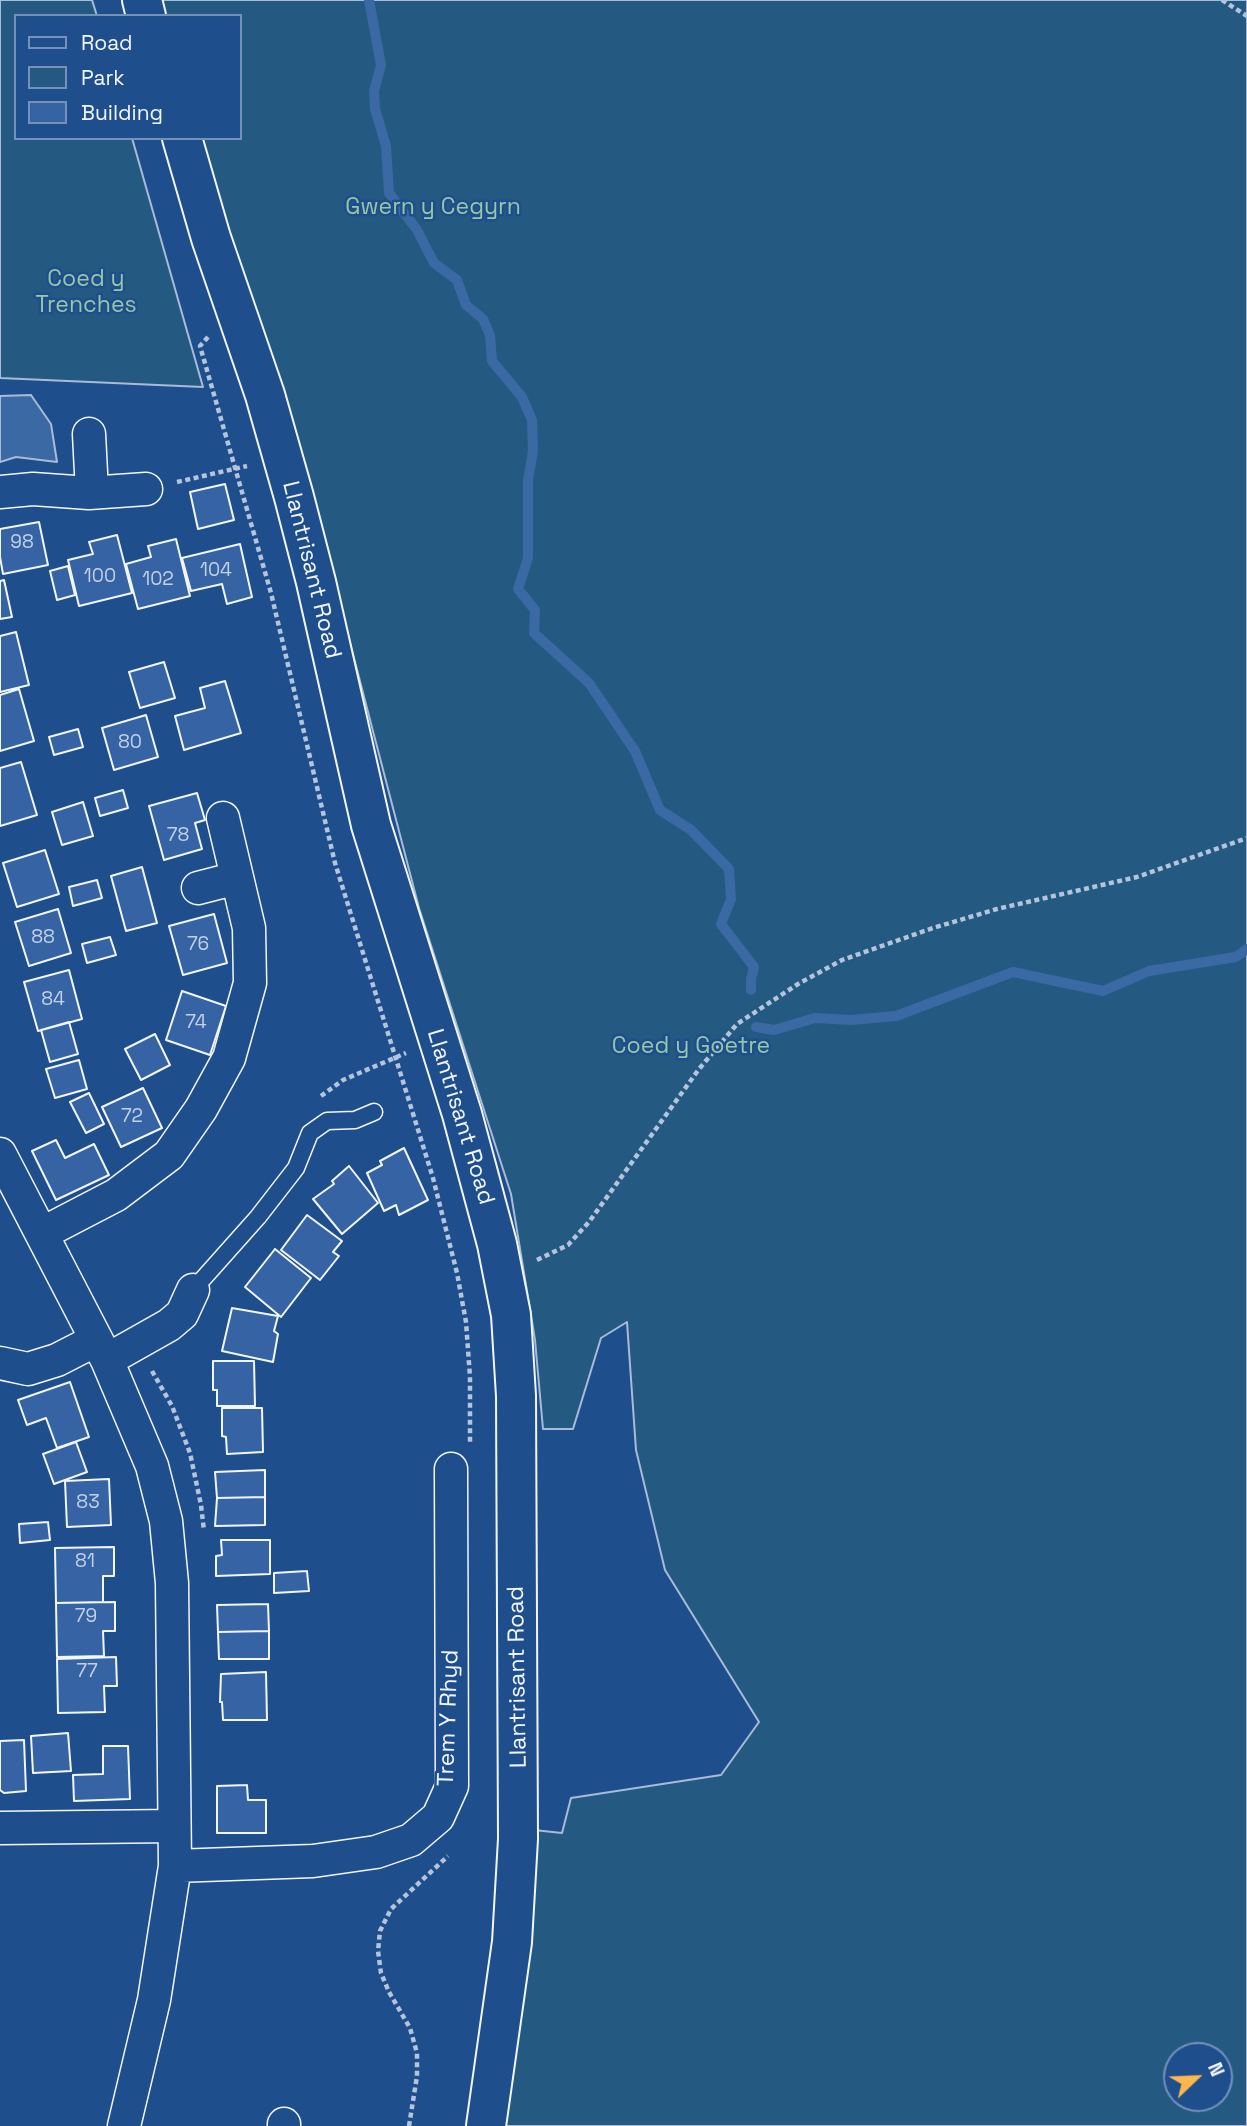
<!DOCTYPE html>
<style>
body{margin:0}
#map{position:relative;width:1247px;height:2126px;overflow:hidden;background:#1f4e8c;font-family:"Space Grotesk",sans-serif}
canvas{display:block}
.legend{position:absolute;left:14px;top:14px;width:228px;height:126px;box-sizing:border-box;background:#1f4e8c;border:2px solid #7391ba;margin:0;padding:9px 12px;list-style:none;font-size:21px;color:#f2f6ff}
.legend li{display:flex;align-items:center;gap:14px;height:35px}
.legend b{width:35px;border:2px solid #7391ba}
.north{position:absolute;left:1163px;top:2042px;width:70px;height:70px;box-sizing:border-box;background:#1f4e8c;border:2px solid #7391ba;border-radius:50%;rotate:67deg;font-size:19px;font-weight:700;line-height:28px;text-align:center;color:#f2f6ff}
.north::after{content:'';display:block;margin:auto;width:24px;height:32px;background:#ffb74d;clip-path:polygon(50% 0,100% 100%,50% 72%,0 100%)}
</style>
<div id="map">
<canvas width="1247" height="2126"></canvas>
<ul class="legend">
<li><b style="height:9px;background:#1f4e8c"></b>Road</li>
<li><b style="height:19px;background:#245a82"></b>Park</li>
<li><b style="height:19px;background:#3563a3"></b>Building</li>
</ul>
<div class="north">N</div>
</div>
<script>
const c = document.querySelector('canvas').getContext('2d');
c.lineJoin = 'round';
function fill(path, color) {
  c.fillStyle = color;
  c.fill(path, 'evenodd');
}
function toPath(rows) {
  const path = new Path2D();
  for (const r of rows) {
    path.moveTo(r[0], r[1]);
    for (let i = 2; i < r.length; i += 2) path.lineTo(r[i], r[i + 1]);
  }
  return path;
}
function strokePath(path, color, width, dash) {
  c.strokeStyle = color;
  c.lineWidth = width;
  c.lineCap = dash ? 'butt' : 'round';
  c.setLineDash(dash || []);
  c.stroke(path);
}
function label(font, color, halo, rows, align = 'center') {
  c.font = font + ' "Space Grotesk",sans-serif';
  c.lineWidth = 5;
  c.setLineDash([]);
  c.textBaseline = 'middle';
  c.strokeStyle = halo;
  c.fillStyle = color;
  for (const [text, x, y, turn = 0] of rows) {
    c.save();
    c.translate(x, y);
    c.rotate((+turn || 0) * Math.PI / 180);
    c.textAlign = isNaN(turn) ? turn : align;
    if (halo) c.strokeText(text, 0, 0);
    c.fillText(text, 0, 0);
    c.restore();
  }
}
const green = toPath([
 [0,0,92,0,97,16,16,16,16,138,132,138,203,387,0,378,0,0],
 [152,0,1247,0,1247,2126,497,2126,534,1830,562,1833,571,1798,721,1775,759,1722,665,1570,636,1450,627,1322,601,1338,573,1429,543,1429,535,1340,511,1194,419,908,323,539,193,138,240,138,240,16,156,16,152,0],
 [1177,2056,1219,2056,1219,2098,1177,2098,1177,2056]
]);
fill(green, '#245a82');
strokePath(green, '#a8bbd7', 2);
const water = toPath([
 [31,395,51,424,57,462,16,457,0,462,0,396,31,395]
]);
fill(water, '#3b69a3');
strokePath(water, '#a8bbd7', 2);
strokePath(toPath([
 [369,0,381,65,374,91,375,109,386,146,389,193,417,230,434,263,457,280,466,305,483,319,490,335,492,361,522,397,532,420,533,451,528,480,528,558,518,589,535,610,534,633,589,683,635,751,660,810,691,830,729,869,731,899,721,924,754,967,751,979,751,990],
 [756,1027,774,1030,815,1018,851,1020,896,1016,1013,972,1103,991,1149,971,1236,957,1247,949]
]), '#3b69a3', 10);
const building = toPath([
 [225,484,234,520,198,529,190,492,225,484],
 [39,522,48,565,3,574,0,557,0,529,39,522],
 [117,535,132,593,79,606,68,560,93,554,89,542,117,535],
 [176,539,190,596,138,609,126,564,151,557,148,546,176,539],
 [240,544,252,597,227,604,222,584,191,591,182,558,240,544],
 [68,566,75,595,57,600,50,571,68,566],
 [4,580,12,617,0,619,0,581,4,580],
 [16,632,29,685,0,692,0,636,16,632],
 [164,662,175,698,140,708,129,672,164,662],
 [225,681,241,733,184,750,175,716,205,708,200,688,225,681],
 [19,689,34,741,0,751,0,695,19,689],
 [146,715,158,757,114,770,102,728,146,715],
 [78,729,83,747,54,755,49,737,78,729],
 [21,762,37,815,0,826,0,768,21,762],
 [123,790,128,808,100,816,95,798,123,790],
 [197,793,205,820,195,823,202,849,164,860,149,806,197,793],
 [83,802,93,836,62,845,52,812,83,802],
 [45,850,59,894,17,907,3,863,45,850],
 [142,867,157,923,126,931,111,876,142,867],
 [97,880,102,898,73,906,69,887,97,880],
 [58,909,71,953,29,966,15,922,58,909],
 [214,914,227,963,183,975,169,926,214,914],
 [110,937,116,955,87,963,82,944,110,937],
 [69,970,82,1019,38,1031,24,982,69,970],
 [182,991,226,1006,210,1055,166,1040,182,991],
 [69,1022,78,1054,50,1062,41,1030,69,1022],
 [155,1034,170,1065,141,1080,125,1049,155,1034],
 [79,1060,87,1089,55,1098,46,1069,79,1060],
 [143,1088,162,1128,121,1147,102,1107,143,1088],
 [89,1093,104,1124,86,1133,70,1102,89,1093],
 [56,1140,65,1158,94,1144,109,1175,56,1200,32,1151,56,1140],
 [404,1148,428,1200,399,1215,396,1205,384,1211,367,1173,382,1165,380,1161,404,1148],
 [349,1166,378,1203,342,1234,313,1199,334,1184,332,1181,349,1166],
 [307,1215,342,1241,333,1252,339,1256,320,1280,281,1250,307,1215],
 [275,1249,311,1278,281,1317,245,1287,275,1249],
 [232,1308,278,1316,274,1331,278,1334,273,1362,222,1351,232,1308],
 [213,1361,254,1361,255,1406,217,1406,217,1390,213,1390,213,1361],
 [70,1382,89,1437,57,1448,46,1418,27,1425,18,1400,70,1382],
 [222,1408,262,1408,263,1452,227,1454,226,1437,222,1436,222,1408],
 [76,1442,87,1472,54,1484,43,1454,76,1442],
 [265,1470,265,1497,217,1498,215,1472,265,1470],
 [109,1479,111,1525,67,1527,65,1481,109,1479],
 [265,1497,265,1525,215,1526,217,1498,265,1497],
 [48,1522,50,1540,20,1543,19,1524,48,1522],
 [221,1540,270,1540,270,1574,216,1576,216,1556,222,1555,221,1540],
 [114,1547,114,1576,103,1576,103,1602,56,1603,55,1548,114,1547],
 [307,1571,309,1591,274,1593,274,1573,307,1571],
 [115,1602,115,1631,103,1631,104,1656,57,1657,56,1603,115,1602],
 [268,1604,269,1631,218,1632,217,1605,268,1604],
 [269,1631,269,1659,219,1659,218,1632,269,1631],
 [116,1657,117,1686,104,1686,105,1712,58,1713,57,1659,116,1657],
 [266,1672,267,1720,223,1720,222,1702,220,1702,221,1674,266,1672],
 [68,1733,71,1771,33,1773,31,1736,68,1733],
 [24,1740,26,1791,4,1793,0,1790,0,1741,24,1740],
 [103,1746,128,1746,130,1799,74,1801,73,1775,103,1774,103,1746],
 [247,1785,248,1800,266,1800,266,1833,217,1833,217,1786,247,1785]
]);
fill(building, '#3563a3');
strokePath(building, '#f2f6ff', 2);
const lane = toPath([
 [193,1290,258,1217,296,1168,310,1133,327,1121,355,1120,374,1112]
]);
const street = toPath([
 [89,434,92,492],
 [0,492,33,489,89,493,146,489],
 [198,888,237,878],
 [0,1154,107,1360,152,1466,166,1521,172,1583,175,1866,154,2000,124,2126],
 [43,1233,116,1195,169,1155,201,1109,229,1058,250,983,249,928,223,818],
 [107,1360,169,1325,182,1314,193,1290],
 [0,1363,28,1369,57,1360,96,1340],
 [0,1828,174,1826],
 [175,1866,313,1861,376,1852,411,1840,438,1817,452,1786,451,1469],
 [284,2126,284,2124]
]);
const primary = toPath([
 [142,0,146,16],
 [182,138,211,238,265,395,294,497,316,582,371,825,462,1114,497,1244,511,1315,516,1396,518,1839,512,1942,486,2126]
]);
strokePath(lane, '#f2f6ff', 19);
strokePath(street, '#f2f6ff', 35);
strokePath(primary, '#f2f6ff', 42);
strokePath(toPath([
 [1222,0,1247,16],
 [208,337,200,346,271,593,335,863,433,1178,457,1273,466,1322,470,1377,470,1444],
 [177,482,247,466],
 [321,1096,343,1080,406,1053],
 [537,1260,568,1245,589,1222,699,1069,737,1024,798,984,842,960,933,928,997,909,1137,877,1247,838],
 [152,1371,172,1406,190,1453,201,1505,204,1531],
 [409,2126,417,2076,417,2053,410,2028,389,1992,381,1973,378,1951,380,1931,391,1909,448,1856]
]), '#b3c4dc', 4.5, [5, 3.5]);
strokePath(lane, '#1f4e8c', 16);
strokePath(street, '#1f4e8c', 32);
strokePath(primary, '#1f4e8c', 38);
label('19px', '#c3d1e8', null, [
 ["98",22,543],
 ["104",216,571],
 ["100",100,577],
 ["102",158,580],
 ["80",130,743],
 ["78",178,836],
 ["88",43,938],
 ["76",198,945],
 ["84",53,1000],
 ["74",196,1023],
 ["72",132,1117],
 ["83",88,1503],
 ["81",85,1562],
 ["79",86,1617],
 ["77",87,1672]
]);
label('23px', '#97c8a6', '#1f4e8c', [
 ["Gwern y Cegyrn",433,208],
 ["Coed y",86,280],
 ["Trenches",86,306],
 ["Coed y Goetre",691,1047]
]);
label('23px', '#f2f6ff', '#1f4e8c', [
 ["Llantrisant Road",311,570,76],
 ["Llantrisant Road",460,1117,73],
 ["Llantrisant Road",518,1677,-91],
 ["Trem Y Rhyd",449,1718,-88]
]);
</script>
